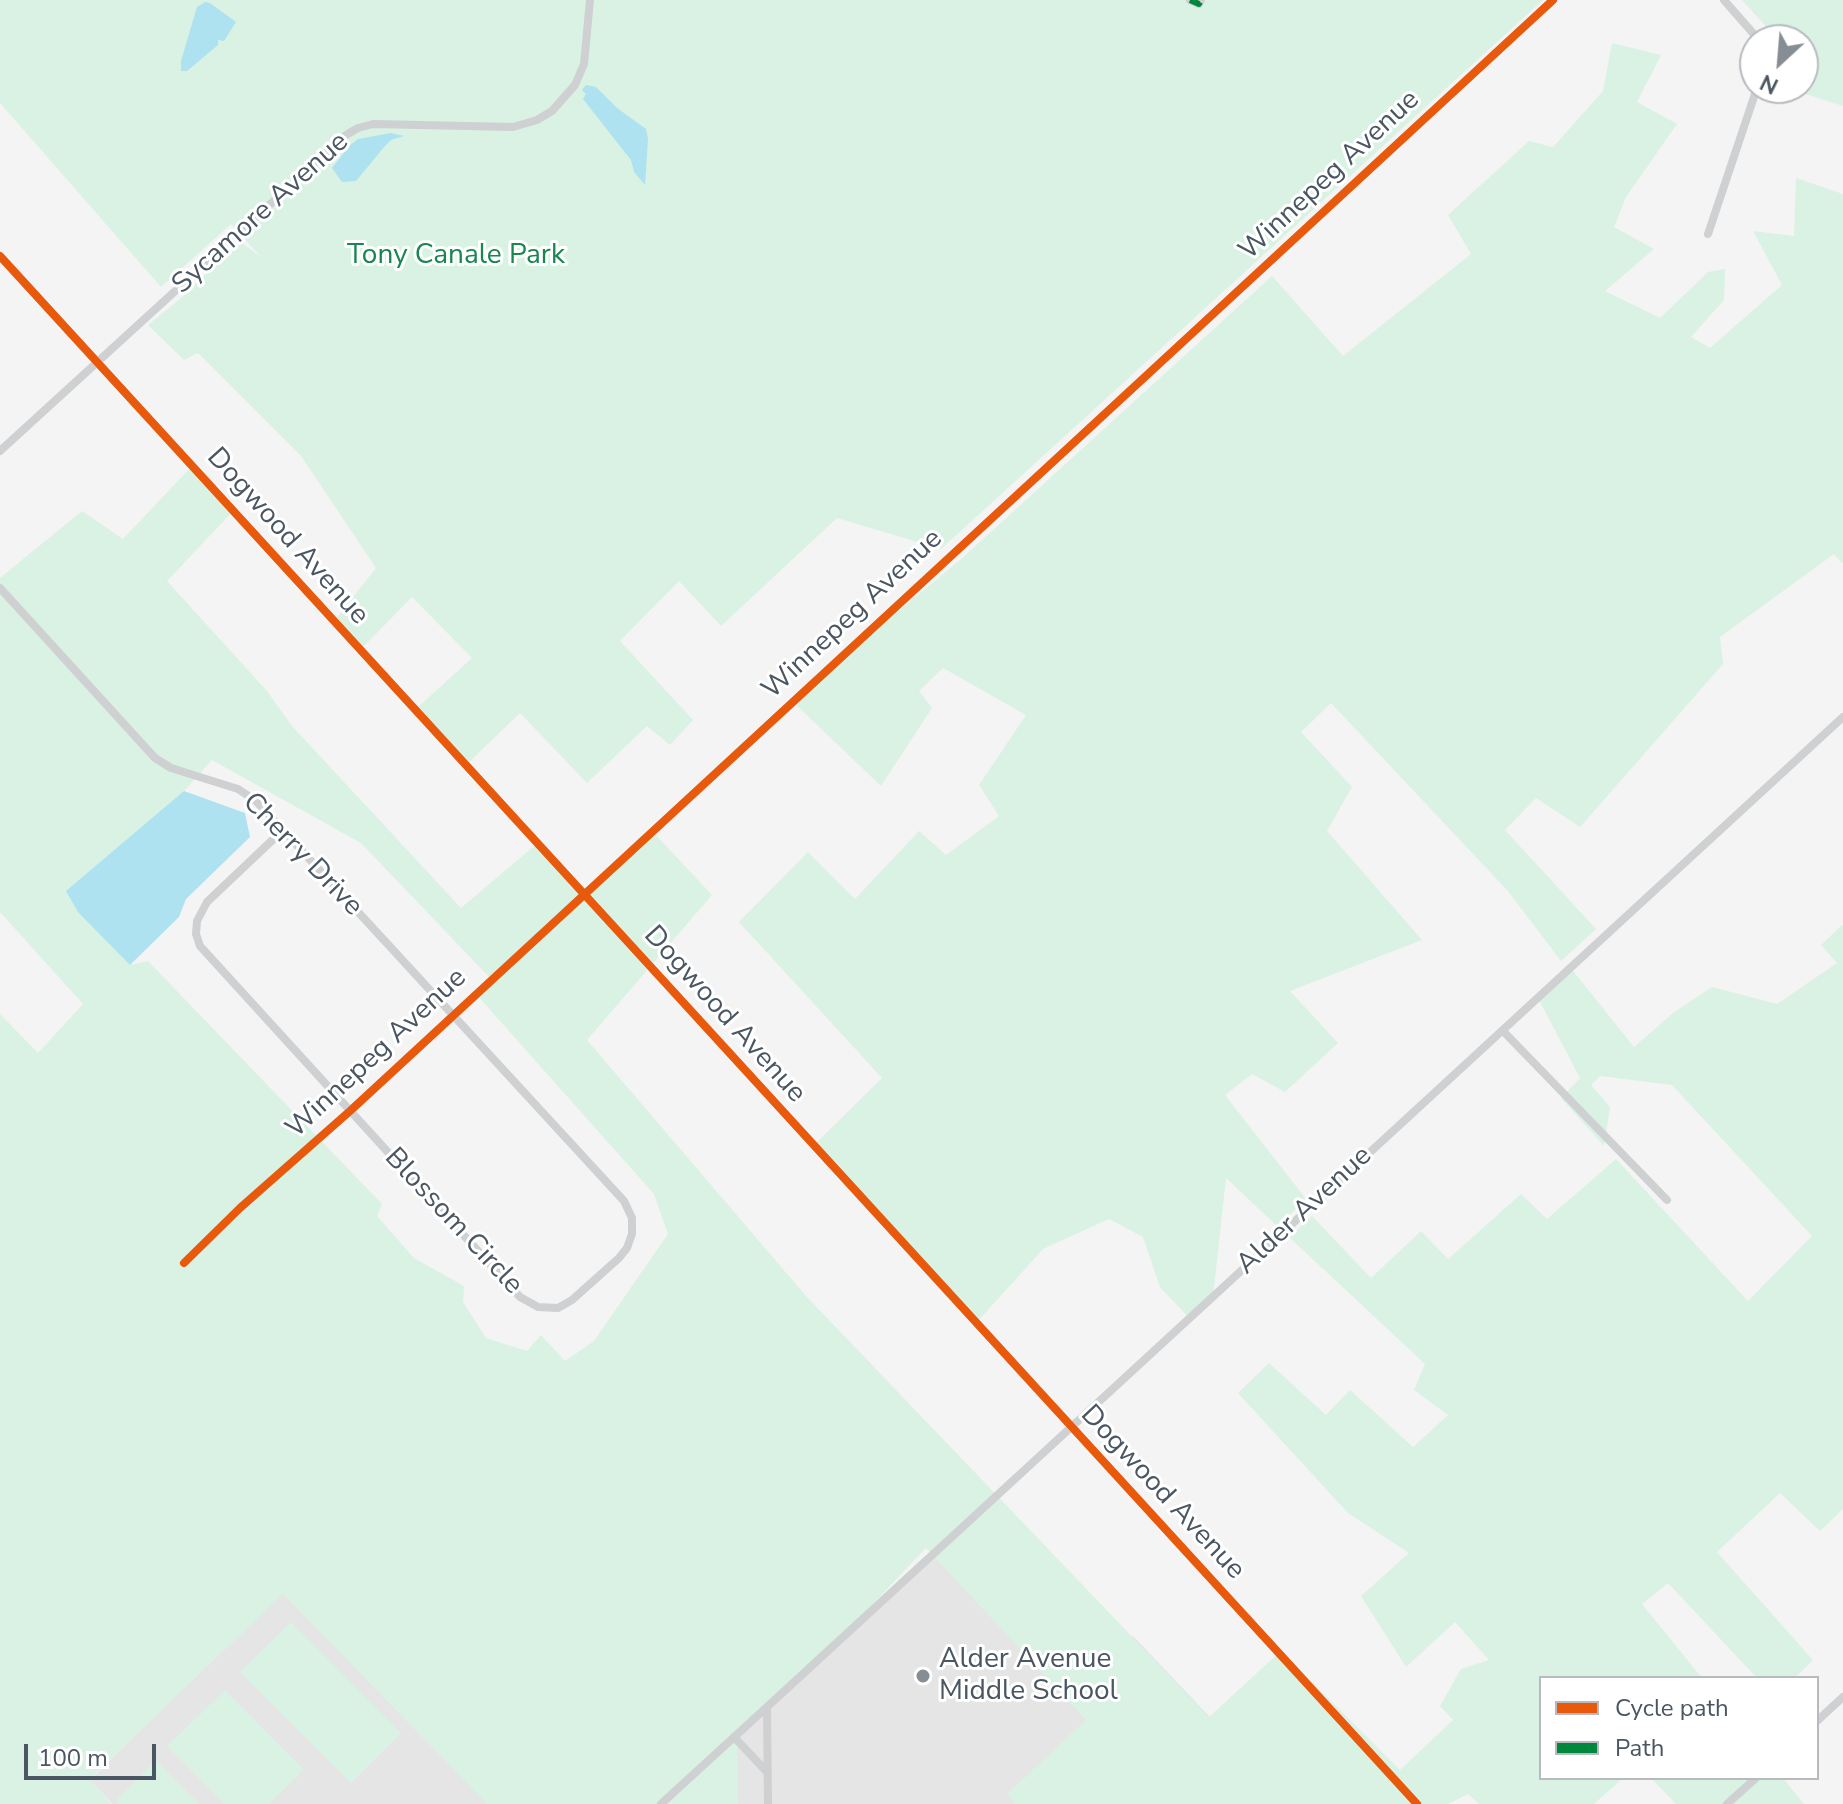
<!DOCTYPE html>
<style>
body{margin:0}
#map{position:relative;width:1843px;height:1804px;overflow:hidden;background:#f4f4f4;font-family:"Nunito Sans",sans-serif}
canvas{display:block}
.legend{position:absolute;left:1539px;top:1676px;width:280px;height:104px;box-sizing:border-box;background:#fff;border:2px solid #b7bbc0;margin:0;padding:10px 14px;list-style:none;font-size:24px;color:#4a5661}
.legend li{display:flex;align-items:center;gap:16px;height:40px}
.legend b{width:40px;border:2px solid #b7bbc0}
.north{position:absolute;left:1739px;top:24px;width:80px;height:80px;box-sizing:border-box;background:#fff;border:2px solid #b7bbc0;border-radius:50%;rotate:206deg;font-size:22px;font-weight:700;line-height:32px;text-align:center;color:#4a5661}
.north::after{content:'';display:block;margin:auto;width:28px;height:36px;background:#868d94;clip-path:polygon(50% 0,100% 100%,50% 72%,0 100%)}
.scale{position:absolute;left:24px;top:1744px;width:132px;height:36px;box-sizing:border-box;border:4px solid #4a5661;border-top:0;padding-left:10px;font-size:24px;line-height:28px;white-space:nowrap;color:#4a5661;-webkit-text-stroke:6px #fff;paint-order:stroke}
</style>
<div id="map">
<canvas width="1843" height="1804"></canvas>
<ul class="legend">
<li><b style="height:10px;background:#e8590c"></b>Cycle path</li>
<li><b style="height:10px;background:#00873e"></b>Path</li>
</ul>
<div class="north">N</div>
<div class="scale">100 m</div>
</div>
<script>
const c = document.querySelector('canvas').getContext('2d');
c.lineJoin = 'round';
function fill(path, color) {
  c.fillStyle = color;
  c.fill(path, 'evenodd');
}
function toPath(rows) {
  const path = new Path2D();
  for (const r of rows) {
    path.moveTo(r[0], r[1]);
    for (let i = 2; i < r.length; i += 2) path.lineTo(r[i], r[i + 1]);
  }
  return path;
}
function strokePath(path, color, width, dash) {
  c.strokeStyle = color;
  c.lineWidth = width;
  c.lineCap = dash ? 'butt' : 'round';
  c.setLineDash(dash || []);
  c.stroke(path);
}
function label(font, color, halo, rows, align = 'center') {
  c.font = font + ' "Nunito Sans",sans-serif';
  c.lineWidth = 6;
  c.setLineDash([]);
  c.textBaseline = 'middle';
  c.strokeStyle = halo;
  c.fillStyle = color;
  for (const [text, x, y, turn = 0] of rows) {
    c.save();
    c.translate(x, y);
    c.rotate((+turn || 0) * Math.PI / 180);
    c.textAlign = isNaN(turn) ? turn : align;
    if (halo) c.strokeText(text, 0, 0);
    c.fillText(text, 0, 0);
    c.restore();
  }
}
fill(toPath([
 [933,1554,1134,1637,1210,1717,1281,1651,1408,1804,661,1804],
 [288,1584,494,1804,112,1804,90,1780]
]), '#e6e5e6');
fill(toPath([
 [0,0,1543,0,941,549,837,518,721,626,679,581,620,641,693,720,670,745,647,726,587,783,520,713,467,764,416,709,472,658,412,597,361,649,335,620,376,568,301,456,198,353,184,360,148,325,181,298,239,241,260,256,231,224,161,287,0,103],
 [1742,0,1843,0,1843,106,1787,88,1803,88,1803,40,1774,40,1773,34],
 [1612,43,1661,55,1637,102,1677,124,1626,197,1614,227,1654,249,1605,291,1660,318,1708,272,1725,269,1724,300,1691,337,1710,348,1782,285,1753,231,1794,236,1796,178,1843,194,1843,564,1834,554,1720,637,1723,664,1580,827,1536,798,1505,830,1596,929,1561,961,1507,890,1331,703,1301,732,1352,787,1327,831,1422,940,1290,991,1338,1043,1285,1092,1252,1074,1225,1095,1306,1199,1278,1227,1226,1178,1213,1297,1190,1319,1160,1287,1143,1237,1109,1219,1043,1249,977,1322,815,1144,882,1078,739,922,808,852,855,899,919,831,946,855,999,816,979,785,1026,715,943,668,919,691,932,708,881,786,791,700,960,560,1272,276,1343,356,1471,254,1448,215,1529,141,1553,147,1603,91],
 [193,465,234,510,167,581,267,691,292,726,461,908,539,842,584,891,651,830,712,895,587,1040,806,1296,1209,1717,1281,1651,1400,1770,1453,1720,1440,1706,1461,1669,1489,1660,1455,1622,1406,1667,1361,1596,1409,1553,1348,1513,1238,1393,1269,1363,1326,1415,1350,1390,1413,1447,1448,1415,1414,1390,1425,1364,1289,1237,1312,1216,1371,1278,1421,1231,1448,1259,1521,1194,1547,1219,1616,1159,1748,1301,1812,1236,1672,1085,1600,1076,1591,1085,1610,1107,1604,1146,1561,1098,1580,1078,1538,998,1570,967,1634,1047,1673,1013,1712,987,1777,1004,1837,963,1821,945,1843,924,1843,1509,1820,1531,1780,1493,1717,1552,1813,1660,1795,1678,1757,1678,1668,1583,1642,1604,1702,1678,1541,1678,1541,1778,1623,1778,1594,1804,1479,1804,1468,1794,1448,1804,1014,1804,1007,1794,1086,1720,926,1548,832,1647,737,1732,738,1804,487,1804,283,1594,90,1779,111,1804,0,1804,0,1014,38,1053,83,1004,0,912,0,578,82,511,123,539],
 [212,760,361,843,491,979,476,994,654,1194,668,1234,594,1341,565,1361,541,1335,527,1351,486,1338,463,1302,464,1286,414,1258,377,1216,382,1204,148,961,130,965,184,791],
 [291,1622,401,1733,351,1783,240,1672],
 [225,1690,304,1770,269,1804,224,1804,167,1746],
 [156,1760,199,1804,119,1804,116,1800],
 [1651,1778,1783,1778,1804,1804,1676,1804]
]), '#d9f2e3');
fill(toPath([
 [205,2,210,3,236,22,224,41,218,40,218,45,187,71,181,71,181,61,197,7],
 [586,85,596,87,617,108,646,129,648,139,645,185,634,172,631,160,583,99,586,94,582,90],
 [391,133,404,136,391,140,385,146,356,181,342,182,332,168,349,146,358,139],
 [184,791,245,813,250,837,186,899,179,917,130,965,78,912,66,891]
]), '#aee2f0');
strokePath(toPath([
 [1190,0,1199,4,1201,0],
 [1724,0,1759,40],
 [1708,234,1757,88],
 [0,256,1417,1804],
 [0,451,346,135,358,128,373,124,513,127,537,120,552,111,575,85,584,64,590,0],
 [0,588,155,758,171,768,238,789,256,801,624,1201,632,1218,632,1234,627,1248,619,1258,572,1300,558,1308,538,1307,520,1297,200,946,196,934,197,921,207,902,283,830],
 [1503,1031,1667,1200],
 [184,1263,240,1208,350,1111,1553,0],
 [1817,1721,1843,1697],
 [734,1737,767,1772],
 [661,1804,767,1707],
 [768,1804,767,1707,1843,717],
 [1727,1804,1756,1778]
]), '#ced0d2', 8);
strokePath(toPath([
 [1190,0,1199,4,1201,0]
]), '#00873e', 6, [12, 6]);
strokePath(toPath([
 [0,256,1417,1804],
 [184,1263,240,1208,350,1111,1553,0]
]), '#e8590c', 8);
for (const [x, y, r, color] of [
 [923,1676,8,"#868d94"]
]) {
  const dot = new Path2D();
  dot.arc(x, y, r, 0, 2 * Math.PI);
  c.fillStyle = color;
  c.fill(dot);
  strokePath(dot, '#fff', 3);
}
label('28px', '#4a5661', '#fff', [
 ["Winnepeg Avenue",1330,176,-43],
 ["Sycamore Avenue",261,214,-42],
 ["Dogwood Avenue",287,537,48],
 ["Winnepeg Avenue",853,615,-43],
 ["Cherry Drive",302,855,46],
 ["Dogwood Avenue",724,1015,48],
 ["Winnepeg Avenue",377,1054,-43],
 ["Alder Avenue",1305,1211,-43],
 ["Blossom Circle",453,1222,47],
 ["Dogwood Avenue",1162,1493,47]
]);
label('28px', '#17864f', '#fff', [
 ["Tony Canale Park",456,256]
]);
label('28px', '#4a5661', '#fff', [
 ["Alder Avenue",939,1660],
 ["Middle School",939,1692]
], 'left');
</script>
